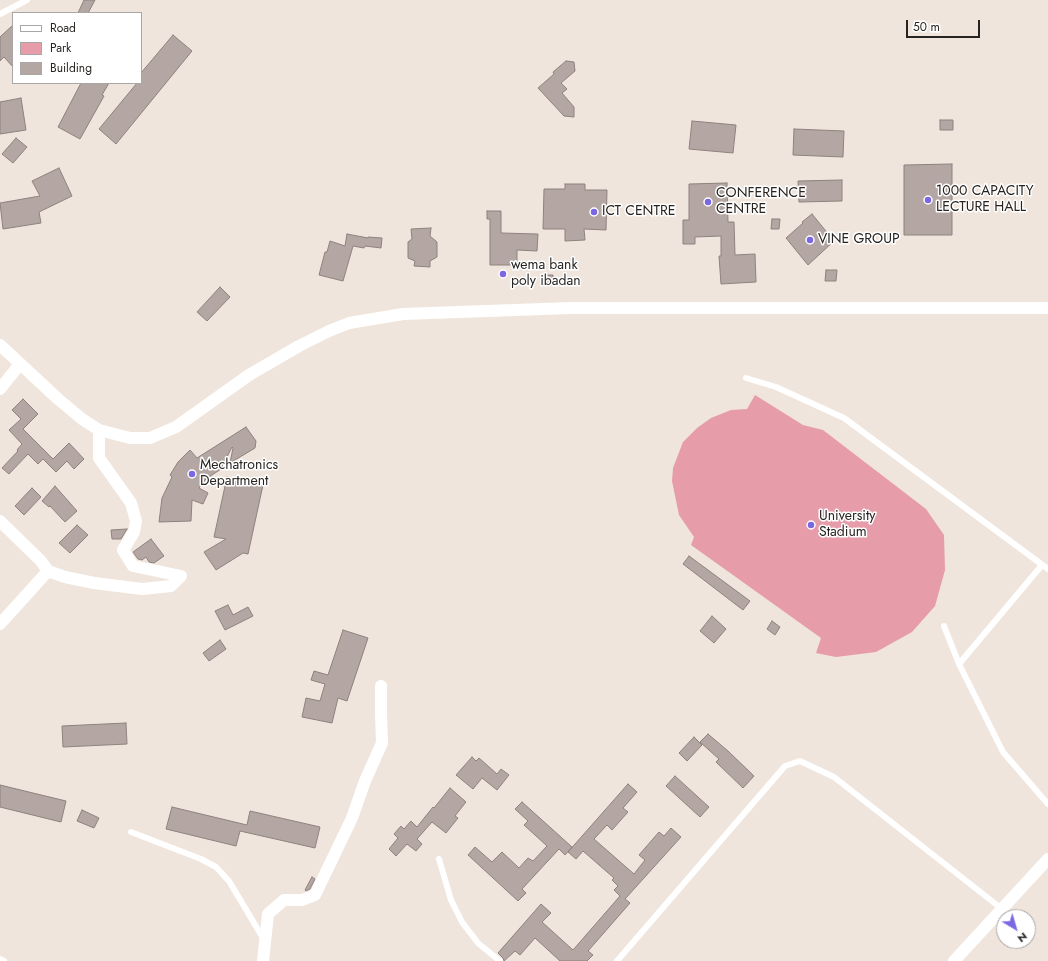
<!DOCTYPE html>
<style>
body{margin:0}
#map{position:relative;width:1048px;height:961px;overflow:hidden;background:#efe5dc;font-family:Jost,sans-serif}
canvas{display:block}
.legend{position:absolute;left:12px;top:12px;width:130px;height:72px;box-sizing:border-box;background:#fff;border:1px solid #a9a7a6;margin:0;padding:5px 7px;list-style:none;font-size:12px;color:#272320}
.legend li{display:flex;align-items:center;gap:8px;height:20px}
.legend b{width:20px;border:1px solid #a9a7a6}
.north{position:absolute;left:996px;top:909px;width:40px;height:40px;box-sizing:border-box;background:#fff;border:1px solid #a9a7a6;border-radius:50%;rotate:142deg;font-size:11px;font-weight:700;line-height:16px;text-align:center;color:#272320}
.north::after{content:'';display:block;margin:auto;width:14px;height:18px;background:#7c67e3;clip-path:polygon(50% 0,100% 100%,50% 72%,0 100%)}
.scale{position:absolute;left:906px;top:20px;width:74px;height:18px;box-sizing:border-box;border:2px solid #272320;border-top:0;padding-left:5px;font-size:12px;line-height:14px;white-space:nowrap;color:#272320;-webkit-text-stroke:3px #fff;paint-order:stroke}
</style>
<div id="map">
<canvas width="1048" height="961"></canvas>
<ul class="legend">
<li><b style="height:5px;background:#fff"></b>Road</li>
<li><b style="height:11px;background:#e69ca9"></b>Park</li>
<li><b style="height:11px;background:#b3a6a3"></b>Building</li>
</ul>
<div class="north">N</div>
<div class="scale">50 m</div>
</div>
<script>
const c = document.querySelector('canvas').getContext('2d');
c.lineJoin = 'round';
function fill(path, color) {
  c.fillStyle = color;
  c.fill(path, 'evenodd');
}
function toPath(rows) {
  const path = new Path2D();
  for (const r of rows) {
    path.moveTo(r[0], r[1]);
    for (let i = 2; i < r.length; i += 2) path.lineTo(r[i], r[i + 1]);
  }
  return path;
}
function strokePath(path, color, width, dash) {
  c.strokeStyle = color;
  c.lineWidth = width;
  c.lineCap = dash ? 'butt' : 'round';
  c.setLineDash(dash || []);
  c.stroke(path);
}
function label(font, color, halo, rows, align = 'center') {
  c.font = font + ' Jost,sans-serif';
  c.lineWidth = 3;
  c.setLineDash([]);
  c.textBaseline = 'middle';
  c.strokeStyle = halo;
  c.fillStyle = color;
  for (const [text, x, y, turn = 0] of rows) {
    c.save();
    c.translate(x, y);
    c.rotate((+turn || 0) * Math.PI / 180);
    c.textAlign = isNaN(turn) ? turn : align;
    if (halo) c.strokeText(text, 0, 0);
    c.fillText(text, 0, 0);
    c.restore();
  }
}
fill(toPath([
 [755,395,803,425,823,430,926,509,944,535,945,570,935,606,912,632,876,652,836,657,816,653,821,638,691,545,694,537,679,515,672,481,673,468,683,442,697,428,711,418,731,410,747,409]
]), '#e69ca9');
const building = toPath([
 [84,0,95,0,88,13,78,13,84,0],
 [13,25,13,67,4,57,0,61,0,37,13,25],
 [173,35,192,51,116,144,99,129,137,83,141,83,141,73,173,35],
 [566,61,574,62,575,71,561,83,567,89,562,93,574,107,574,117,564,116,538,88,554,74,553,72,566,61],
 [81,83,109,83,102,95,104,96,80,139,58,127,81,83],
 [21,98,26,130,0,134,0,102,21,98],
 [940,120,953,120,953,130,940,130,940,120],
 [692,121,736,125,733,153,689,149,692,121],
 [794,129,844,131,843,157,793,155,794,129],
 [16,138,27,147,13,163,2,154,16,138],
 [952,164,952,235,904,235,904,165,952,164],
 [59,168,72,196,39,212,41,223,3,229,0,203,40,196,32,181,59,168],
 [842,180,842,201,799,202,798,181,842,180],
 [727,183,728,222,734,222,735,255,755,254,756,282,721,284,719,256,721,256,721,236,695,237,695,244,683,244,683,220,689,220,689,184,727,183],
 [565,184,585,184,585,190,607,190,606,230,584,229,585,240,565,241,565,229,543,229,544,189,565,189,565,184],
 [487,211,501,211,501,233,538,234,537,251,517,250,517,265,490,265,490,219,487,219,487,211],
 [812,214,834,241,808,265,786,238,803,223,802,222,812,214],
 [772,219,780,219,779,229,771,229,772,219],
 [431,228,430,236,437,242,437,257,430,261,430,267,414,266,415,261,408,258,408,242,412,239,411,229,431,228],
 [347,234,368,238,368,237,382,238,381,248,365,246,364,248,353,246,343,281,319,275,325,252,327,252,330,241,345,246,347,234],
 [826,270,837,270,836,281,825,281,826,270],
 [544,275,553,275,553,283,545,283,544,275],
 [220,287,230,297,207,321,197,312,220,287],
 [23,399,38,414,23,429,53,459,69,443,84,459,74,469,67,461,56,472,43,459,38,464,28,454,9,474,2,468,18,451,17,450,22,444,9,430,21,419,12,410,23,399],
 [246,427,256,441,255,448,230,463,233,448,232,447,221,469,206,479,199,488,208,493,203,504,192,500,191,521,159,522,162,498,172,477,170,475,178,462,190,450,197,458,246,427],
 [227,477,263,485,248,554,243,553,216,570,204,552,226,539,214,537,227,477],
 [55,486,77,511,65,522,50,506,49,507,42,501,55,486],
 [32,488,41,497,24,515,15,506,32,488],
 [77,525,88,535,70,553,59,543,77,525],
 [127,529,121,539,112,539,111,530,127,529],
 [151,539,164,556,154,563,149,562,146,557,142,560,138,559,133,552,151,539],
 [689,556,750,601,743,610,683,564,689,556],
 [228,605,233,615,248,607,253,616,225,630,215,611,228,605],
 [712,616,726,629,714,643,700,631,712,616],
 [772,621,780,627,775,635,767,629,772,621],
 [343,630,368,638,347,701,338,698,332,723,302,717,306,698,320,701,325,684,311,680,314,671,328,675,343,630],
 [220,640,226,649,209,661,203,653,220,640],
 [126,723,127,744,63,747,62,726,126,723],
 [708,734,728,751,754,776,743,788,716,762,719,759,700,742,708,734],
 [694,737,702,745,687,761,679,753,694,737],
 [472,757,476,761,479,758,497,774,501,769,509,775,497,790,482,778,473,789,456,775,472,757],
 [675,776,709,807,700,817,666,786,675,776],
 [628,784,637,792,623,808,628,812,612,830,607,825,594,839,634,874,645,860,639,855,659,832,664,836,671,828,681,837,625,899,630,903,588,951,593,955,587,961,560,961,535,938,520,955,515,951,504,961,503,958,498,953,541,904,551,913,542,922,573,950,620,896,614,890,618,886,612,880,614,878,583,851,576,859,568,852,628,784],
 [0,785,66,801,61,822,0,807,0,785],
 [450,788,466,802,455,816,458,818,446,833,432,822,417,839,422,844,416,851,407,844,396,856,389,849,398,838,394,834,401,826,404,829,411,821,417,827,433,807,434,808,450,788],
 [522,802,572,847,565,855,559,849,522,889,526,893,518,901,468,855,475,847,492,862,502,852,519,868,528,858,533,861,547,846,524,825,528,821,515,809,522,802],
 [172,807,247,825,250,811,320,827,315,848,240,831,236,846,166,829,172,807],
 [82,810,99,818,94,828,77,821,82,810],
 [312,877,315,879,310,889,306,891,305,890,312,877]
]);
fill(building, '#b3a6a3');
strokePath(building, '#8e827e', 1);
strokePath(toPath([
 [0,14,27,0],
 [746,378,776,387,844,418,1048,569],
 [944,626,959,664,1003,752,1048,804],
 [959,664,1042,565],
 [131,832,201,859,216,867,229,881,263,938],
 [439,859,451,900,462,922,478,943,500,961],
 [0,959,4,961],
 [617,961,785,766,800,761,834,777,1002,909]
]), '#fff', 6);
strokePath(toPath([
 [0,345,57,398,82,419,99,430,130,438,150,438,176,427,249,375,299,346,329,331,349,323,403,314,571,308,1048,308],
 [0,389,20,364],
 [0,521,41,561,48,571,65,577,94,583,142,589,171,586,181,576,133,566,123,550,134,532,136,521,131,503,99,458,99,430],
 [0,624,48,571],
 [263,961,268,914,284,900,302,900,315,895,352,818,365,781,382,743,381,713,381,686],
 [954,961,1048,859]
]), '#fff', 12);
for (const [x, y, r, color] of [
 [928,200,4,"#7c67e3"],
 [708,202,4,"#7c67e3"],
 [594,212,4,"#7c67e3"],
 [810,240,4,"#7c67e3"],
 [503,274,4,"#7c67e3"],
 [192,474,4,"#7c67e3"],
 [811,525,4,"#7c67e3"]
]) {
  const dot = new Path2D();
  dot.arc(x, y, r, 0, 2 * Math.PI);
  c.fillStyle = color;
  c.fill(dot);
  strokePath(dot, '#fff', 1.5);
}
label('14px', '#272320', '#fff', [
 ["1000 CAPACITY",936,192],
 ["LECTURE HALL",936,208],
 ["CONFERENCE",716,194],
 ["CENTRE",716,210],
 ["ICT CENTRE",602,212],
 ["VINE GROUP",818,240],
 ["wema bank",511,266],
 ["poly ibadan",511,282],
 ["Mechatronics",200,466],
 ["Department",200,482],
 ["University",819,517],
 ["Stadium",819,533]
], 'left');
</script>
